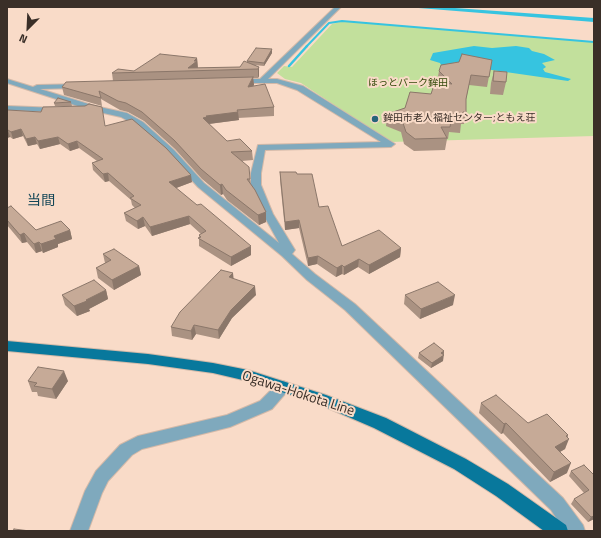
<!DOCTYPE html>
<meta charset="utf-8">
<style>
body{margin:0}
#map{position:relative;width:601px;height:538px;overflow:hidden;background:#f9dbc8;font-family:"Titillium Web",sans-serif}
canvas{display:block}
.frame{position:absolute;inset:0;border:8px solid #3a2f28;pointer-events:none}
.north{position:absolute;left:8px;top:8px;width:40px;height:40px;-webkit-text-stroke:3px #f9dbc8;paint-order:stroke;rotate:204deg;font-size:11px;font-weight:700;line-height:16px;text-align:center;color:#3a2f28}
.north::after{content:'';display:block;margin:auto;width:14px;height:18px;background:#3a2f28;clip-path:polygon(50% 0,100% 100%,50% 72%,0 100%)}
</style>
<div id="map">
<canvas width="601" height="538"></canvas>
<div class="frame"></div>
<div class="north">N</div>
</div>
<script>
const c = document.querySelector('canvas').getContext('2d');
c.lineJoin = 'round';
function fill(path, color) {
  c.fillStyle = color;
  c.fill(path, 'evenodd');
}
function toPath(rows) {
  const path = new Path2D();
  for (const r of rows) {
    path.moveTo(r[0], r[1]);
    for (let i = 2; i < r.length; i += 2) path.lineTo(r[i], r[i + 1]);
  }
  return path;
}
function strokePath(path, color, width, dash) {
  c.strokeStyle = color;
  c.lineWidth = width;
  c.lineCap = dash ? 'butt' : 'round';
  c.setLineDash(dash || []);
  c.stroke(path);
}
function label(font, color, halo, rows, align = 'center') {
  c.font = font + ' "Titillium Web","Noto Sans JP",sans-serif';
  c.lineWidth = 4;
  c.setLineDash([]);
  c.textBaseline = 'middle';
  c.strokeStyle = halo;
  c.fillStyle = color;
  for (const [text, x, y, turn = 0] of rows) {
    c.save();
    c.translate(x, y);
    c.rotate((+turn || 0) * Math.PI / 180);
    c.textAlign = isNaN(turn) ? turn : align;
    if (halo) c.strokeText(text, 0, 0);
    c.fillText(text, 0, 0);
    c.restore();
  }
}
fill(toPath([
 [344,21,594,42,594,136,390,142,301,83,285,79,277,73,284,66,292,67,332,24]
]), '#c2e09c');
fill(toPath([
 [406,7,441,7,594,18,594,22],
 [474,46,492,48,516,46,529,48,532,51,544,54,555,60,542,63,546,67,543,69,545,72,571,79,568,81,478,68,478,65,455,62,451,68,442,67,440,63,430,60,433,53]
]), '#36c4e0');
strokePath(toPath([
 [306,47,329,23,342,21,594,42]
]), '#36c4e0', 2);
strokePath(toPath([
 [289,66,307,46]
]), '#36c4e0', 2.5);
const minor = toPath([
 [335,7,341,7,268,79,277,79,303,86,395,144,391,147,265,150,261,173,261,185,273,214,295,250,292,254,315,274,355,304,563,498,583,525,585,531,565,531,551,510,345,310,307,280,282,256,198,187,168,154,137,126,121,117,90,110,7,83,7,79,33,87,37,85,82,84,83,86,79,88,40,89,95,106,127,113,143,122,174,150,204,183,279,243,263,214,251,185,251,173,258,145,381,142,297,90,277,83,237,83,233,81,237,79,260,79,335,7],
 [7,106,58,108,62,110,58,112,7,110,7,106],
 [283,381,288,383,291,387,272,409,230,427,142,449,132,455,108,481,102,493,88,531,70,531,85,491,96,471,120,445,138,436,227,415,260,401,278,383,283,381]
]);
const major = toPath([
 [7,341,148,354,213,363,248,370,326,395,386,418,466,459,508,484,566,525,568,531,544,531,496,496,454,469,374,428,316,403,247,381,213,373,148,364,7,351,7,341]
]);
strokePath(minor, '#d3b9a8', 2);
strokePath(major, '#d3b9a8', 2);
fill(minor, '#7fa9bd');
fill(major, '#08789c');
fill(toPath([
 [272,49,272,53,264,66,254,65,259,67,259,76,258,78,253,78,254,85,253,86,274,107,274,116,238,118,239,120,209,124,227,141,252,151,253,160,242,161,250,179,251,184,266,222,259,225,227,200,223,194,221,195,202,179,175,149,144,121,128,112,120,110,101,99,102,106,64,95,62,87,113,81,112,73,134,71,197,58,198,68,240,67,247,62,247,61],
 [492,60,487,87,469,85,466,100,466,112,464,124,461,124,460,133,449,132,448,139,447,139,445,150,414,151,404,144,401,132,386,126,387,114,405,108,431,94,438,82,437,82,439,71],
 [494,71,506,82,503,95,490,94,491,83],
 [71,102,72,106,55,106,54,103],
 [7,111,106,126,192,182,176,188,251,255,231,266,199,246,199,235,201,234,190,224,152,236,145,226,138,229,126,221,124,213,135,208,132,205,131,200,109,181,105,182,93,170,92,163,97,161,79,148,70,151,60,144,40,149,37,144,28,146,23,136,13,139,10,137,7,138],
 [280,172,297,174,319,207,342,246,401,248,400,257,369,274,358,267,344,275,342,274,336,277,317,264,308,266,299,228,285,230,280,180],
 [7,208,36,230,70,230,72,239,58,244,58,247,43,253,42,251,36,253,27,242,22,243,7,225],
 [103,254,139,266,141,275,114,290,98,278,96,268,105,263],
 [234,279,256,295,232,318,219,339,196,334,192,340,172,336,171,327],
 [106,290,108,299,89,309,90,311,77,316,65,305,62,295],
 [405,295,453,305,420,319,404,304],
 [444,351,443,361,431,368,418,358,419,353],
 [28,381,68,381,56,399,38,396,37,392,32,392],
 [481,403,528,423,568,435,565,449,560,452,567,473,550,482,503,433,501,434,479,413],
 [571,471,594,475,594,519,588,522,571,504,574,499,584,493,569,476]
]), '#aa9282');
fill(toPath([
 [272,49,272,53,264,66,264,63],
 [197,58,198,70,188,68,194,61],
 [259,67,259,76,258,78,258,69],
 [253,77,254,85,248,95,248,87],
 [238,112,239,120,208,124,203,118,206,116],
 [21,129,23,136,13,139,11,132],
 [7,130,8,130,10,137,7,138],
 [35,137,37,144,28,146,26,139],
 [58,137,60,144,40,149,38,141],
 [77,141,79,148,70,151,68,144],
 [108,173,109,181,105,182,103,174],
 [191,175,192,182,171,190,169,182],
 [222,184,223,194,221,195,220,185],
 [266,212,266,222,259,225,258,215],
 [189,216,190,224,152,236,150,227],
 [143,217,145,226,138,229,137,221],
 [299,220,299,228,285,230,285,222],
 [70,230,72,239,58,244,58,247,43,253,41,244,54,236],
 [24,233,27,242,22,243,20,235],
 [39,242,42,251,36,253,34,244],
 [251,246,251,255,231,266,231,257],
 [401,248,400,257,369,274,369,265],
 [318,256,317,264,308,266,308,258],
 [359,259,358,267,344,275,344,267],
 [342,265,342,274,336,277,337,268],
 [139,266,141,275,114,290,112,280],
 [233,273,234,282,229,277],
 [255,286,256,295,232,318,219,339,218,330,231,310],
 [106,290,108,299,89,309,90,311,77,316,74,306],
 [455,295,453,305,420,319,421,309],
 [194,325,196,334,192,340,191,331],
 [444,351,443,361,431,368,432,363,441,353],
 [64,371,68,381,56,399,52,389],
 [506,423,503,433,501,434,504,424],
 [568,435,566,441,569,439,565,449,551,457,555,447,566,436],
 [571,463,567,473,550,482,554,472],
 [594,516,594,519,588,522,591,517]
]), '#8b776a');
const building = toPath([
 [256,48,272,49,264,63,247,61,256,48],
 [160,54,197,58,194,61,197,61,188,68,240,67,244,61,259,67,258,69,112,73,118,69,134,71,160,54],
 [462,54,492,60,489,77,471,75,466,99,466,112,463,112,462,121,451,121,450,127,441,127,447,138,415,139,406,132,402,120,387,114,405,108,410,92,431,94,435,82,452,84,439,71,441,65,459,62,462,54],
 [494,71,507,72,506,82,493,81,494,71],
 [253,77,248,87,265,84,274,107,237,110,238,112,206,116,207,117,203,118,227,141,240,139,252,151,231,152,249,167,250,179,247,179,255,190,266,212,258,215,226,190,222,184,220,185,201,169,174,140,142,112,126,103,118,101,99,91,101,98,62,87,66,82,253,77],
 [58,98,71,102,54,103,58,98],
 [89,104,102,107,105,126,132,119,166,148,191,175,169,182,197,205,201,204,251,246,231,257,198,238,201,237,199,235,206,231,189,216,150,227,143,217,137,221,124,213,141,205,130,198,134,196,108,173,103,174,92,163,103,159,77,141,68,144,58,137,38,141,35,137,26,139,21,129,11,132,8,130,7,130,7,111,8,110,41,112,43,107,85,106,89,104],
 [280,172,296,172,297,174,312,174,319,207,328,206,342,246,379,230,401,248,369,265,359,259,344,267,342,265,337,268,318,256,308,258,299,220,285,222,280,172],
 [11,206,36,230,61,221,70,230,54,236,56,239,41,244,39,242,34,244,24,233,20,235,7,220,7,208,11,206],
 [114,249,139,266,112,280,96,268,111,260,103,254,114,249],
 [221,270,233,273,229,277,255,286,231,310,218,330,194,325,191,331,171,327,180,312,221,270],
 [94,280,106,290,86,300,87,301,74,306,62,295,94,280],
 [438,282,455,295,421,309,405,295,438,282],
 [434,343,444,351,441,353,444,355,432,363,419,353,434,343],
 [38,367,64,371,52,389,34,386,37,383,28,381,38,367],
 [496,395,528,423,547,414,568,435,566,436,569,439,555,447,571,463,554,472,506,423,504,424,481,403,496,395],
 [584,465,594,475,594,516,591,517,574,499,589,490,571,471,584,465],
 [14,529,30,531,13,531,14,529]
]);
fill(building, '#c6aa97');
strokePath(building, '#8b776a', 1);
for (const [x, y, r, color] of [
 [375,119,4,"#26647a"]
]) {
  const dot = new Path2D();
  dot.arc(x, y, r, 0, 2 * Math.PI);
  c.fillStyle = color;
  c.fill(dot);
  strokePath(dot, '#f9dbc8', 1.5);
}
label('10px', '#344a0a', '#f9dbc8', [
 ["ほっとパーク鉾田",408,84]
]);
label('10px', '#3a2f28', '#f9dbc8', [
 ["鉾田市老人福祉センター;ともえ荘",383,119]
], 'left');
label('14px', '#124556', '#f9dbc8', [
 ["当間",41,202]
]);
label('14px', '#3a2f28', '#f9dbc8', [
 ["Ogawa-Hokota Line",298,394,18]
]);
</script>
